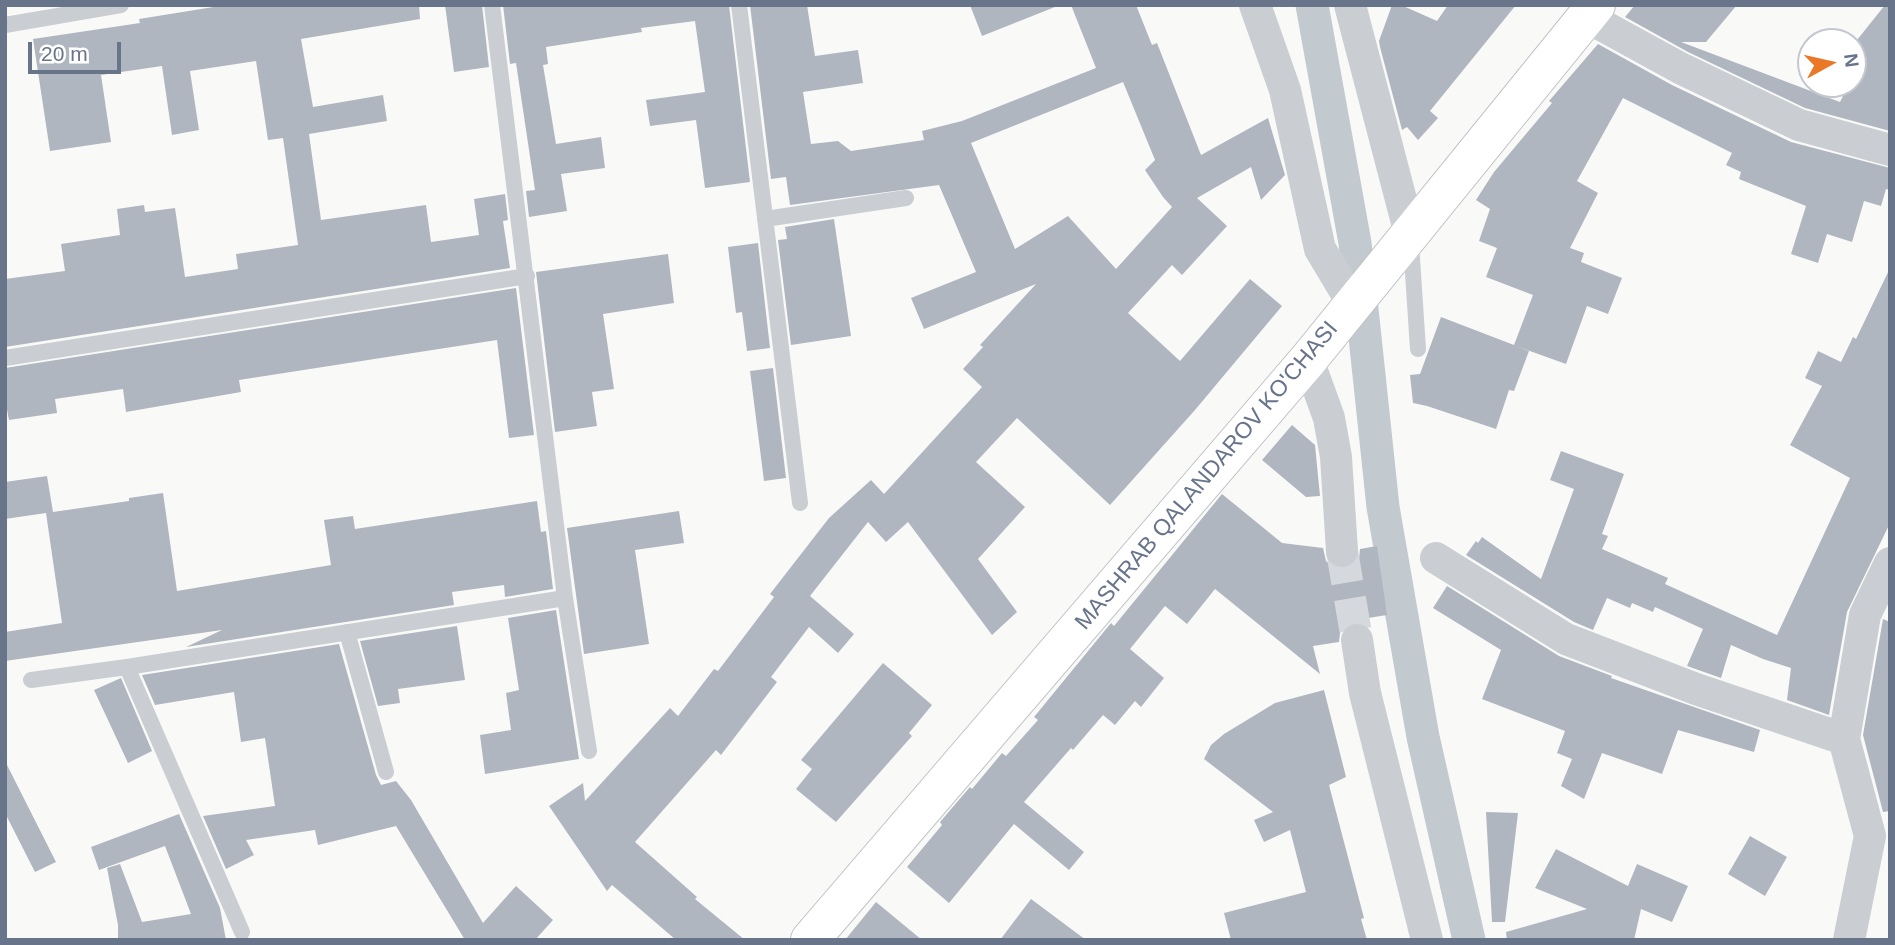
<!DOCTYPE html>
<style>
body{margin:0}
#map{position:relative;width:1895px;height:945px;overflow:hidden;background:#f9faf8;font-family:Arial,sans-serif}
canvas{display:block}
.frame{position:absolute;inset:0;border:7px solid #68748a;pointer-events:none}
.north{position:absolute;left:1797px;top:28px;width:70px;height:70px;box-sizing:border-box;background:#fff;border:2px solid #c3c7d0;border-radius:50%;rotate:82deg;font-size:19px;font-weight:700;line-height:28px;text-align:center;color:#68748a}
.north::after{content:'';display:block;margin:auto;width:24px;height:32px;background:#ea7827;clip-path:polygon(50% 0,100% 100%,50% 72%,0 100%)}
.scale{position:absolute;left:28px;top:42px;width:93px;height:32px;box-sizing:border-box;border:4px solid #68748a;border-top:0;padding-left:9px;font-size:21px;line-height:24px;white-space:nowrap;color:#68748a;-webkit-text-stroke:5px #fff;paint-order:stroke}
</style>
<div id="map">
<canvas width="1895" height="945"></canvas>
<div class="frame"></div>
<div class="north">N</div>
<div class="scale">20 m</div>
</div>
<script>
const c = document.querySelector('canvas').getContext('2d');
c.lineJoin = 'round';
function toPath(rows) {
  const path = new Path2D();
  for (const r of rows) {
    path.moveTo(r[0], r[1]);
    for (let i = 2; i < r.length; i += 2) path.lineTo(r[i], r[i + 1]);
  }
  return path;
}
function strokePath(path, color, width, dash) {
  c.strokeStyle = color;
  c.lineWidth = width;
  c.lineCap = dash ? 'butt' : 'round';
  c.setLineDash(dash || []);
  c.stroke(path);
}
function fill(path, color) {
  c.fillStyle = color;
  c.fill(path, 'evenodd');
}
function label(font, color, halo, rows, align = 'center') {
  c.font = font + ' Arial,sans-serif';
  c.lineWidth = 7;
  c.setLineDash([]);
  c.textBaseline = 'middle';
  c.strokeStyle = halo;
  c.fillStyle = color;
  for (const [text, x, y, turn = 0] of rows) {
    c.save();
    c.translate(x, y);
    c.rotate((+turn || 0) * Math.PI / 180);
    c.textAlign = isNaN(turn) ? turn : align;
    if (halo) c.strokeText(text, 0, 0);
    c.fillText(text, 0, 0);
    c.restore();
  }
}
strokePath(toPath([
 [1312,5,1355,243,1383,507,1423,737,1469,940]
]), '#c2cad0', 33);
fill(toPath([
 [226,5,419,5,420,19,301,39,313,107,383,95,387,121,309,134,321,220,426,205,431,242,479,235,474,199,505,194,508,220,503,221,510,268,5,347,5,279,65,271,61,244,120,235,117,209,144,205,145,212,175,208,185,277,238,269,236,254,298,245,283,138,268,140,256,61,190,71,199,130,172,135,162,66,101,75,111,142,50,151,33,39,140,23,139,19],
 [445,5,482,5,489,67,454,72],
 [503,5,729,5,750,182,705,188,696,120,650,126,646,100,705,92,695,21,641,28,642,32,546,47,548,64,543,65,556,144,601,137,605,168,561,174,567,211,529,217,526,191,535,190,516,63,510,64],
 [750,5,807,5,815,56,858,50,863,83,803,92,811,144,838,141,851,151,924,140,922,131,962,121,1096,68,1071,5,1136,5,1152,45,1157,43,1201,155,1268,118,1285,175,1261,200,1251,167,1197,198,1227,226,1182,275,1172,265,1128,313,1180,361,1250,279,1282,306,1195,410,1110,505,1017,418,976,462,1025,507,978,559,1017,612,992,635,908,522,886,542,868,522,810,596,854,634,838,653,809,627,771,677,777,682,721,755,716,750,635,842,697,897,695,899,745,940,676,940,612,885,607,891,549,806,583,783,585,801,670,708,678,716,714,669,718,671,774,597,770,594,829,518,871,480,884,494,982,387,963,369,983,347,980,345,1036,284,924,329,911,298,976,272,939,185,790,205,786,177,771,179],
 [1123,82,1155,160,1145,170,1163,197,1172,207,1116,269,1068,216,1015,249,971,143],
 [970,5,1055,5,1055,7,982,36],
 [1392,5,1401,5,1437,21,1448,5,1516,5,1430,111,1438,118,1418,140,1407,127,1402,130,1380,47,1379,41],
 [1635,5,1737,5,1706,42,1681,42,1840,102,1849,84,1853,84,1853,45,1885,5,1890,5,1890,131,1805,108,1688,52,1625,17],
 [1598,44,1672,85,1791,142,1890,168,1890,190,1886,189,1881,206,1864,201,1852,242,1827,234,1818,263,1791,254,1806,206,1739,179,1741,172,1726,165,1732,153,1623,98,1577,181,1598,193,1570,248,1584,253,1581,262,1622,278,1608,314,1587,306,1566,364,1516,346,1529,351,1514,391,1509,390,1496,429,1427,406,1413,403,1410,375,1420,374,1441,317,1514,345,1533,295,1486,277,1497,248,1479,241,1490,209,1476,200,1494,172,1552,103,1549,101],
 [834,219,851,336,791,345,778,240,787,239,785,227],
 [758,243,770,348,747,351,742,312,736,313,728,247],
 [668,254,674,303,603,314,614,389,592,392,597,426,555,432,536,272],
 [1890,268,1890,523,1847,612,1829,715,1787,700,1791,668,1763,659,1731,645,1721,678,1687,666,1703,629,1655,607,1653,612,1632,603,1630,608,1607,598,1593,630,1574,622,1466,555,1476,541,1478,543,1482,537,1541,579,1574,489,1550,480,1561,451,1624,474,1602,534,1608,536,1602,549,1668,578,1665,584,1777,635,1850,478,1790,445,1822,386,1805,378,1818,351,1841,362,1853,337,1856,339],
 [516,288,534,435,509,438,497,340,239,380,241,392,126,412,123,389,55,399,57,413,9,420,5,399,5,368],
 [773,368,786,478,764,481,750,371],
 [1292,425,1315,445,1320,496,1306,497,1262,460],
 [47,476,53,512,129,501,129,498,163,493,177,591,331,565,324,520,353,516,355,529,537,501,541,532,546,531,553,589,505,597,504,585,452,592,454,605,186,647,222,630,5,661,5,632,62,623,46,513,5,519,5,482],
 [1222,494,1282,543,1323,548,1326,561,1334,568,1342,569,1352,567,1359,559,1360,549,1377,546,1387,615,1368,618,1369,627,1363,623,1355,622,1346,625,1340,633,1339,642,1313,646,1320,674,1215,589,1187,624,1165,606,1130,649,1164,678,1141,707,1135,701,1115,725,1103,715,1073,750,1071,748,1024,802,1084,852,1069,870,1014,824,949,903,907,867,942,825,940,822,970,787,972,789,1002,753,1006,756,1038,720,1034,717,1111,623,1114,626],
 [679,511,684,543,635,550,649,644,584,654,567,528],
 [1447,586,1559,656,1612,676,1611,678,1760,730,1754,752,1678,730,1662,774,1602,753,1584,799,1561,786,1572,759,1557,753,1565,731,1482,699,1501,650,1433,608],
 [556,610,579,759,485,774,480,735,511,730,506,693,519,690,508,618],
 [1883,619,1890,622,1890,811,1883,812,1863,735],
 [457,626,465,680,398,689,400,703,378,706,360,641],
 [339,644,376,775,381,785,396,781,411,800,483,923,516,886,553,920,535,940,465,940,396,826,318,845,315,830,246,840,254,855,226,869,203,816,275,806,265,738,241,742,234,692,155,705,142,675],
 [883,663,932,705,909,733,912,736,836,822,796,789,812,769,801,760],
 [121,678,152,751,128,763,94,690],
 [1324,690,1346,777,1329,785,1364,918,1361,919,1367,940,1231,940,1224,913,1306,892,1290,830,1264,842,1254,820,1273,812,1204,759,1211,745,1224,734,1275,703],
 [5,761,56,862,35,872,5,813],
 [1486,812,1518,813,1505,922,1492,922],
 [179,814,220,908,226,940,118,940,118,925,107,868,120,864,142,922,191,914,165,846,99,870,91,847],
 [1750,836,1787,857,1765,896,1728,874],
 [1556,849,1628,886,1637,864,1688,886,1672,922,1641,909,1634,940,1507,940,1506,932,1587,909,1535,888],
 [1031,899,1086,940,1000,940],
 [876,902,922,940,845,940]
]), '#b0b6bf');
strokePath(toPath([
 [1342,551,1357,640]
]), '#d5d8dc', 32, [32, 16]);
const secondary = toPath([
 [810,940,1308,360,1596,5]
]);
strokePath(secondary, '#bcc0c6', 40);
strokePath(toPath([
 [492,5,565,598,589,751],
 [739,5,800,503],
 [5,25,121,5],
 [765,219,906,198],
 [1411,243,1418,349],
 [5,358,527,276],
 [347,632,386,772],
 [127,667,242,932],
 [31,680,127,667,565,598]
]), '#cacdd1', 16);
strokePath(toPath([
 [1255,5,1285,90,1320,249,1353,304],
 [1350,5,1410,234],
 [1587,17,1680,68,1799,125,1890,150],
 [1308,360,1329,418,1336,457,1342,551],
 [1436,558,1566,639,1696,689,1844,739],
 [1357,640,1365,693,1427,940],
 [1849,940,1870,836,1844,739,1865,615,1890,563]
]), '#cacdd1', 32);
strokePath(secondary, '#fff', 38);
label('23px', '#68748a', '#fff', [
 ["MASHRAB QALANDAROV KO'CHASI",1207,476,-50]
]);
</script>
